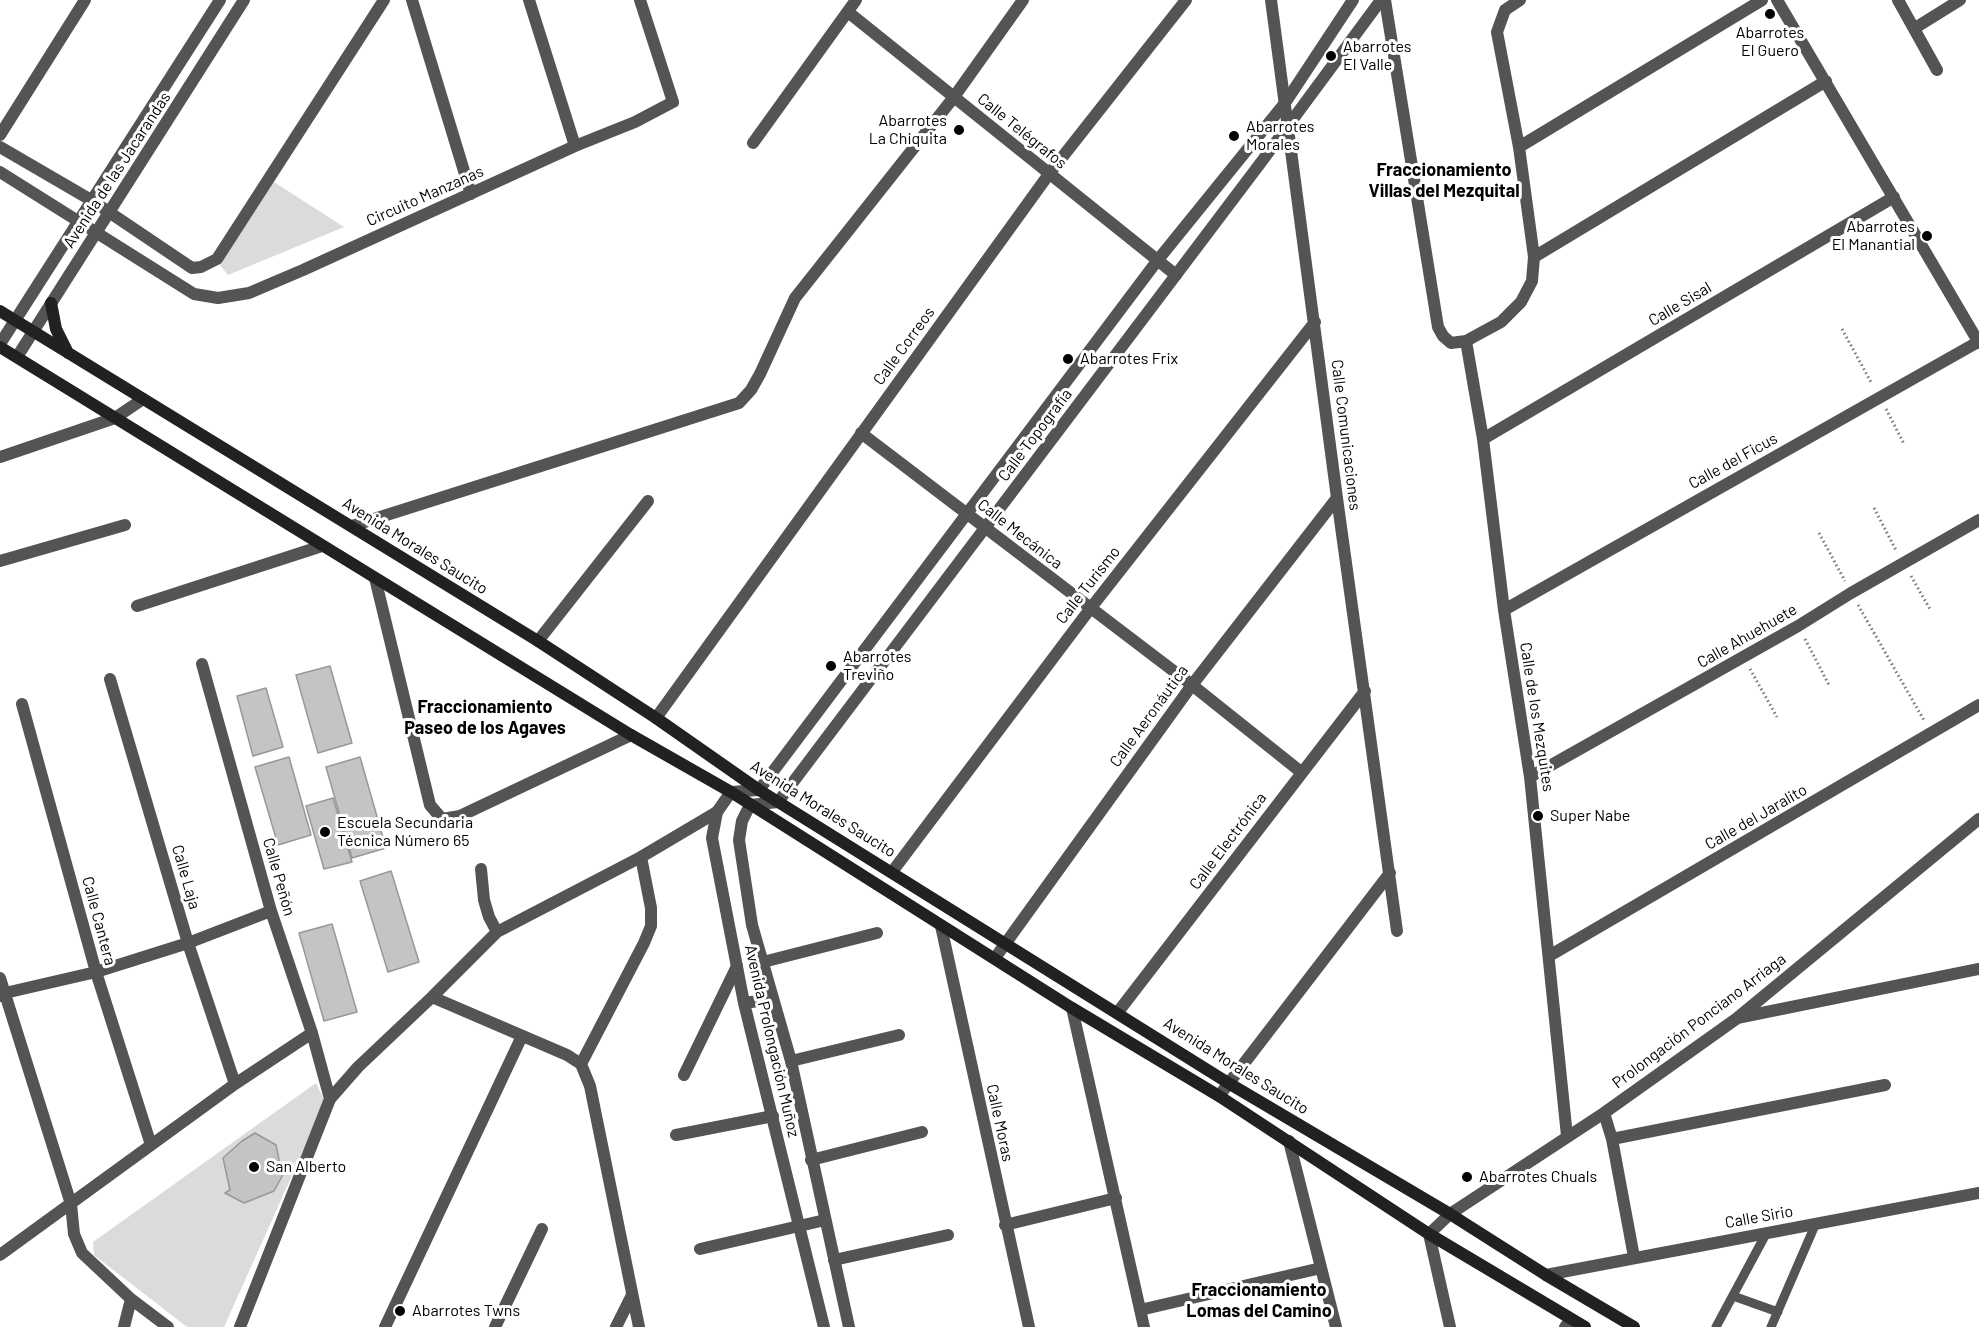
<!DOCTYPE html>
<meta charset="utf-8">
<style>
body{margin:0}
canvas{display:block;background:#fff}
</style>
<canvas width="1979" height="1327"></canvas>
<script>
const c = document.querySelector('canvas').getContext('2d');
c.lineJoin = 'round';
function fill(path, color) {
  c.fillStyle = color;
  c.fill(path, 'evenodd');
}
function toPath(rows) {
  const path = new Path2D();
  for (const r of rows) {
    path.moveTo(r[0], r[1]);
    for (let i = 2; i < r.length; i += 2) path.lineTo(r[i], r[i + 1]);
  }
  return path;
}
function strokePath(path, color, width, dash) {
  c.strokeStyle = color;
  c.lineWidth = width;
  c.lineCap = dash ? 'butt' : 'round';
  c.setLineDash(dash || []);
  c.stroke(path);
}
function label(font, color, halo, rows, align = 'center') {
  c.font = font + ' Barlow,sans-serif';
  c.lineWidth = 6;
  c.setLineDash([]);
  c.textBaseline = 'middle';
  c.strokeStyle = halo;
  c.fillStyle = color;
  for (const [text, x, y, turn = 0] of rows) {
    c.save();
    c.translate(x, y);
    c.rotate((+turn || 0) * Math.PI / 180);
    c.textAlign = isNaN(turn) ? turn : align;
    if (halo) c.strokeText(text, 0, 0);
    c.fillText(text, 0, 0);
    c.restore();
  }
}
fill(toPath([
 [274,182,344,227,228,275,220,265],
 [316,1083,325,1102,224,1327,187,1327,94,1255,93,1242]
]), '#dbdbdb');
const building = toPath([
 [330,666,352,743,318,753,296,675,330,666],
 [266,688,283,747,253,756,237,696,266,688],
 [289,757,311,835,278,845,255,767,289,757],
 [360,757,386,848,352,858,326,767,360,757],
 [333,798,352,862,324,869,306,806,333,798],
 [391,871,419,962,388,972,360,881,391,871],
 [332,924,357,1012,324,1021,299,933,332,924],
 [255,1133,276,1145,280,1165,286,1169,274,1191,244,1203,225,1193,230,1190,223,1158,242,1141,255,1133]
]);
fill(building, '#c4c4c4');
strokePath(building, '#989898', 1.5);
strokePath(toPath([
 [1842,329,1872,384],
 [1886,409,1904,444],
 [1874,508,1897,552],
 [1819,533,1845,581],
 [1911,576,1931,611],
 [1858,605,1925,722],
 [1805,639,1829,685],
 [1750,669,1777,717]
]), '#767676', 3, [1.5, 3]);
strokePath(toPath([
 [1733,1296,1778,1312],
 [1716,1327,1767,1232],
 [1771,1327,1816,1223]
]), '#545454', 9);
strokePath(toPath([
 [412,0,471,194],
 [529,0,575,146],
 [1271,0,1337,498,1397,931],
 [1385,0,1438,327,1443,336,1451,343,1466,341,1501,322,1521,302,1532,281,1534,257,1519,147,1497,32,1505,10,1520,0],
 [1777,0,1979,343],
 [1898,0,1937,70],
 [848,12,1176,275],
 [1915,28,1960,0],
 [0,135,85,0],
 [753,143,856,0],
 [0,147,91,200,192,268,201,267,217,259,384,0],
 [1519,147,1762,0],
 [0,172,194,294,218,298,249,293,303,270,575,146,635,122,673,102,640,0],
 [1534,257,1826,81],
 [1466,341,1483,439,1504,610,1530,777,1567,1136],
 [0,344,220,0],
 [17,357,244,0],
 [861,433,1192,685,1301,772],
 [1483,439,1894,197],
 [0,457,115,418,143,399],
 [352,526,739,403,751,390,760,374,795,298,954,97,1023,0],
 [0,561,125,525],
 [375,578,430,805,442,819,460,816,631,735],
 [137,606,322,546],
 [1504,610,1978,342],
 [538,641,648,501],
 [202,664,271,911,312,1033,330,1099],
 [110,679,188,943,235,1084],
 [22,704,96,972,151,1145],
 [656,718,1049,174,1186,0],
 [1530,777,1798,626,1851,593,1979,520],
 [481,869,484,900,489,917,497,932],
 [892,872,1090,609,1315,322],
 [941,926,1029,1327],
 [1549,956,1979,705],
 [995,958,1192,685,1337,498],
 [763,962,877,933],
 [0,978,71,1204,74,1234,82,1253,131,1299,168,1327],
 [0,996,5,993,96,972,188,943,271,911],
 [432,997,567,1055,581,1064],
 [1072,1008,1144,1327],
 [1118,1012,1365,691],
 [1737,1018,1979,969],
 [791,1061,899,1035],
 [581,1064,590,1086,639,1327],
 [581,1064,644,943,651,926,651,908,641,857],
 [684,1075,737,966],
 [1219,1096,1390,873],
 [1604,1113,1612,1139,1634,1257],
 [676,1135,773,1116],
 [1612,1139,1885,1085],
 [1289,1141,1336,1327],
 [811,1160,922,1132],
 [1005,1225,1116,1198],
 [700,1249,825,1220],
 [0,1255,235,1084,312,1033],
 [834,1260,948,1235],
 [1546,1275,1979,1193],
 [1140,1310,1321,1268],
 [124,1327,131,1299],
 [240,1327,330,1099,358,1067,432,997,497,932,641,857,717,812],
 [385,1327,522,1036],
 [495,1327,542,1229],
 [616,1327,632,1295],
 [1450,1327,1429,1234,1450,1214,1604,1113,1736,1019,1979,819],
 [1565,1327,1571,1319]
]), '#545454', 12);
strokePath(toPath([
 [744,1003,773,999],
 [824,1327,744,1003,712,838,717,812,731,792,759,790,1157,261,1285,103,1353,0],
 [849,1327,791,1061,752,925,739,840,742,821,750,805,778,802,1262,161,1381,0]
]), '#545454', 12);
strokePath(toPath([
 [51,303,56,329,68,353],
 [0,311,538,641,656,718,759,790,1230,1084,1450,1214,1546,1275,1634,1327],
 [0,347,631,735,731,792,1072,1008,1219,1096,1429,1234,1585,1327]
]), '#212121', 12);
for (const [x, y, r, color] of [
 [1770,14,6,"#000"],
 [1331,56,6,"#000"],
 [959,130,6,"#000"],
 [1234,136,6,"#000"],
 [1927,236,6,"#000"],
 [1068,359,6,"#000"],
 [831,666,6,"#000"],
 [1538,816,6,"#000"],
 [325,832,6,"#000"],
 [254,1167,6,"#000"],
 [1467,1177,6,"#000"],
 [400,1311,6,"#000"]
]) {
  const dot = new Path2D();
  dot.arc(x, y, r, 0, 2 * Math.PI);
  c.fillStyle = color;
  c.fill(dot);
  strokePath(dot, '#fff', 2);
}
label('16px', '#000', '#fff', [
 ["Abarrotes",1770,33,"center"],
 ["El Guero",1770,51,"center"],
 ["Abarrotes",1343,47],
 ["El Valle",1343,65],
 ["Abarrotes",947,121,"right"],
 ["La Chiquita",947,139,"right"],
 ["Abarrotes",1246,127],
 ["Morales",1246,145],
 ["Abarrotes",1915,227,"right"],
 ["El Manantial",1915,245,"right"],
 ["Abarrotes Frix",1080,359],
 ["Abarrotes",843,657],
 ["Treviño",843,675],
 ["Super Nabe",1550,816],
 ["Escuela Secundaria",337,823],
 ["Técnica Número 65",337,841],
 ["San Alberto",266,1167],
 ["Abarrotes Chuals",1479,1177],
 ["Abarrotes Twns",412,1311]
], 'left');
label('16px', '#000', '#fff', [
 ["Calle Telégrafos",1022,131,39],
 ["Avenida de las Jacarandas",117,170,-57],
 ["Circuito Manzanas",425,196,-24],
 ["Calle Sisal",1680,304,-31],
 ["Calle Correos",904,346,-54],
 ["Calle Topografía",1035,435,-53],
 ["Calle Comunicaciones",1346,435,83],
 ["Calle del Ficus",1733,461,-29],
 ["Calle Mecánica",1020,534,38],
 ["Avenida Morales Saucito",415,546,32],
 ["Calle Turismo",1088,585,-52],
 ["Calle Ahuehuete",1747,636,-30],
 ["Calle Aeronáutica",1149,716,-54],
 ["Calle de los Mezquites",1537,717,81],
 ["Avenida Morales Saucito",823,809,32],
 ["Calle del Jaralito",1756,817,-30],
 ["Calle Electrónica",1228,841,-53],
 ["Calle Laja",186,877,74],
 ["Calle Peñón",279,877,74],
 ["Calle Cantera",99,921,75],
 ["Prolongación Ponciano Arriaga",1699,1021,-37],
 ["Avenida Prolongación Muñoz",772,1041,77],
 ["Avenida Morales Saucito",1236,1066,32],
 ["Calle Moras",1000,1123,78],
 ["Calle Sirio",1759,1217,-10]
]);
label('bold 18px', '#000', '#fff', [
 ["Fraccionamiento",1444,170],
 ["Villas del Mezquital",1444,191],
 ["Fraccionamiento",485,707],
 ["Paseo de los Agaves",485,728],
 ["Fraccionamiento",1259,1290],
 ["Lomas del Camino",1259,1311]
]);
</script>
